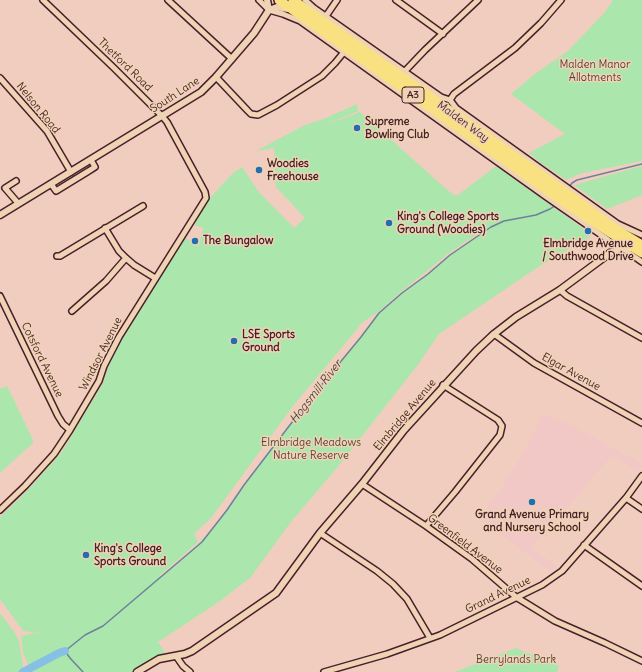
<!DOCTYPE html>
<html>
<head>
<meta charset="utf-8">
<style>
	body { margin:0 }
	canvas { display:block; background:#f0cdbe }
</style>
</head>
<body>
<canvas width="642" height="672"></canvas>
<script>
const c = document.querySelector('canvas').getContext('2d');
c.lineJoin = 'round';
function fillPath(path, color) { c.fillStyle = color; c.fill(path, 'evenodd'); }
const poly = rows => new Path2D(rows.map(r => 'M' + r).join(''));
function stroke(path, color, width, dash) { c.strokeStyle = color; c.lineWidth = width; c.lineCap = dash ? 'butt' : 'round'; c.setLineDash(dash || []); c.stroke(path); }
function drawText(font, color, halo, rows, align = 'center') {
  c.font = font + ' Delius,sans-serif'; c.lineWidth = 3; c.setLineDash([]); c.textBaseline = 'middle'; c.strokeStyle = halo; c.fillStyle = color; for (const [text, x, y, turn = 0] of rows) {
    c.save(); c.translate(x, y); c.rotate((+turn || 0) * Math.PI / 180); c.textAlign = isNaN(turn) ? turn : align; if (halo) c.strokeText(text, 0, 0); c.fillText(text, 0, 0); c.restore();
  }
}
fillPath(poly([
	[543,414,573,426,642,464,638,471,611,456,557,520,531,547,556,566,550,571,478,517,483,513,500,490,516,465,531,440]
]), '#f1c8c5');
fillPath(poly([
	[613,0,642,0,642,161,582,173,566,180,541,163,529,153,565,134,511,94,535,74,568,51,605,12],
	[357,104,358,111,321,127,360,112,453,195,458,195,496,166,588,232,590,237,538,267,439,334,417,366,336,469,290,523,251,577,220,601,158,642,165,652,135,672,31,672,30,668,46,659,44,658,29,666,23,653,21,634,23,636,33,633,47,634,23,631,0,599,0,517,24,494,55,460,65,447,103,383,113,354,129,325,185,238,199,245,203,228,194,225,209,199,233,173,242,167,258,191,294,228,305,218,276,187,274,148,256,151,305,125,326,118],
	[486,228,487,230,450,255,428,274,404,292,379,313,361,337,278,440,214,527,195,547,160,577,159,576,198,542,194,534,211,518,293,406,358,328,360,324,378,312,402,291,449,253],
	[642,166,642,195,607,209,574,185],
	[7,386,34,442,0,473,0,389],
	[0,613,15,633,19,641,24,672,0,672],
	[516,648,559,666,557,672,455,672]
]), '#abe6ac');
stroke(poly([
	[569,187,572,183,577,180,642,164],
	[83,672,70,658,65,651,85,635,103,626,202,542,227,510,244,485,309,400,361,337,379,313,402,293,428,274,450,255,491,227,504,221,536,215,550,209,556,205]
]), '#6e809b', 1.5);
stroke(poly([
	[23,672,59,653,65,651]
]), '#86c0e5', 8);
const minor = poly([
	[168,0,232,59],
	[259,0,269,10,283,14,300,21,545,196,607,239,611,243,622,248,642,262],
	[305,0,314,8,441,97,450,100,456,108,618,224,642,235],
	[396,0,443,34],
	[326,16,337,0],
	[405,71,425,50,478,0],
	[216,77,248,111,251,114,258,115,277,105,322,76,335,63,344,52],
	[0,78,47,131,71,172],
	[450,100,454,94,515,48,541,23,561,0],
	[16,181,5,188,18,203],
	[51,184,56,191,87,172,95,167,91,160],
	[105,228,119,251,126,258,134,265,155,278],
	[57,256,60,256,143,206],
	[560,290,567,296,642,338],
	[0,296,58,416,63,424,70,430],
	[72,311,106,281,126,258],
	[494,334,534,363,642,423],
	[362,484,426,526,472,559,516,597,555,621,605,643,642,661],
	[626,498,642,509],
	[0,510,25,486,54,454,70,430,99,381,104,366,119,337,206,198,205,192,167,122,162,116,114,68,43,0],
	[426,526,455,492,500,435,502,426,498,420,443,385],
	[320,533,377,571,393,584,407,599,430,638],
	[584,545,642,586],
	[176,656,183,666,190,672],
	[324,672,387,654,440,635,542,585,562,571,626,498,642,476]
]);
const tertiary = poly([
	[267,0,269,10],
	[269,10,277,7,288,9],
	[0,215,201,92,216,77,254,33,269,10],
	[137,672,159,659,185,654,192,651,276,593,320,533,362,484,404,430,476,351,494,334,516,317,560,290,610,253,622,248,632,248]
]);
const trunk = poly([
	[279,0,548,191,589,219,642,253],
	[293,0,572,197,614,228,642,245]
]);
stroke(minor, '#4a1f2b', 8);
stroke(tertiary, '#4a1f2b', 9);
stroke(trunk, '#4a1f2b', 12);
stroke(minor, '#eed4b5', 5);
stroke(tertiary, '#eed4b5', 6);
stroke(trunk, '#f9e181', 9);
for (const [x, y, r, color] of [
	[357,128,4,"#1f6fb2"],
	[259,170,4,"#1f6fb2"],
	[389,223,4,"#1f6fb2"],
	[588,231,4,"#1f6fb2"],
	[195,241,4,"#1f6fb2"],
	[234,341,4,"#1f6fb2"],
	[532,502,4,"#1f6fb2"],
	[86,555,4,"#1f6fb2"]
]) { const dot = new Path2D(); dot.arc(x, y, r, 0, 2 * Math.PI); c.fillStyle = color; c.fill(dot); stroke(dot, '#eed4b5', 1.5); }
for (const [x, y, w] of [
	[413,95,22]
]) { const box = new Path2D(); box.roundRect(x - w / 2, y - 8, w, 16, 3); c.fillStyle = '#eed4b5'; c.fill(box); stroke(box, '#4a1f2b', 1); }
drawText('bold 10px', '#4a1f2b', null, [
	["A3",413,95]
]);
drawText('11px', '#4a1f2b', '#eed4b5', [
	["Thetford Road",125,65,44],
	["South Lane",175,95,-33],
	["Nelson Road",38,108,51],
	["Malden Way",463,122,36],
	["Windsor Avenue",101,354,-63],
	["Cotsford Avenue",42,360,64],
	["Elgar Avenue",571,372,29],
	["Elmbridge Avenue",405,415,-50],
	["Greenfield Avenue",465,544,37],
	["Grand Avenue",498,595,-26]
]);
drawText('11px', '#593d3e', '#eed4b5', [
	["Malden Manor",595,65],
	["Allotments",595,78],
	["Elmbridge Meadows",311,443],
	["Nature Reserve",311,456],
	["Berrylands Park",516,660]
]);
drawText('bold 11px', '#4a1f2b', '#eed4b5', [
	["Supreme",365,122],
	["Bowling Club",365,135],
	["Woodies",267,164],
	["Freehouse",267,177],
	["King's College Sports",397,217],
	["Ground (Woodies)",397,230],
	["The Bungalow",203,241],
	["Elmbridge Avenue",588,244,"center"],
	["/ Southwood Drive",588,257,"center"],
	["LSE Sports",242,335],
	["Ground",242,348],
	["Grand Avenue Primary",532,515,"center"],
	["and Nursery School",532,528,"center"],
	["King's College",94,549],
	["Sports Ground",94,562]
], 'left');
drawText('italic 12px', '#563f50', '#eed4b5', [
	["Hogsmill River",316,392,-52]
]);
</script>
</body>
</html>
